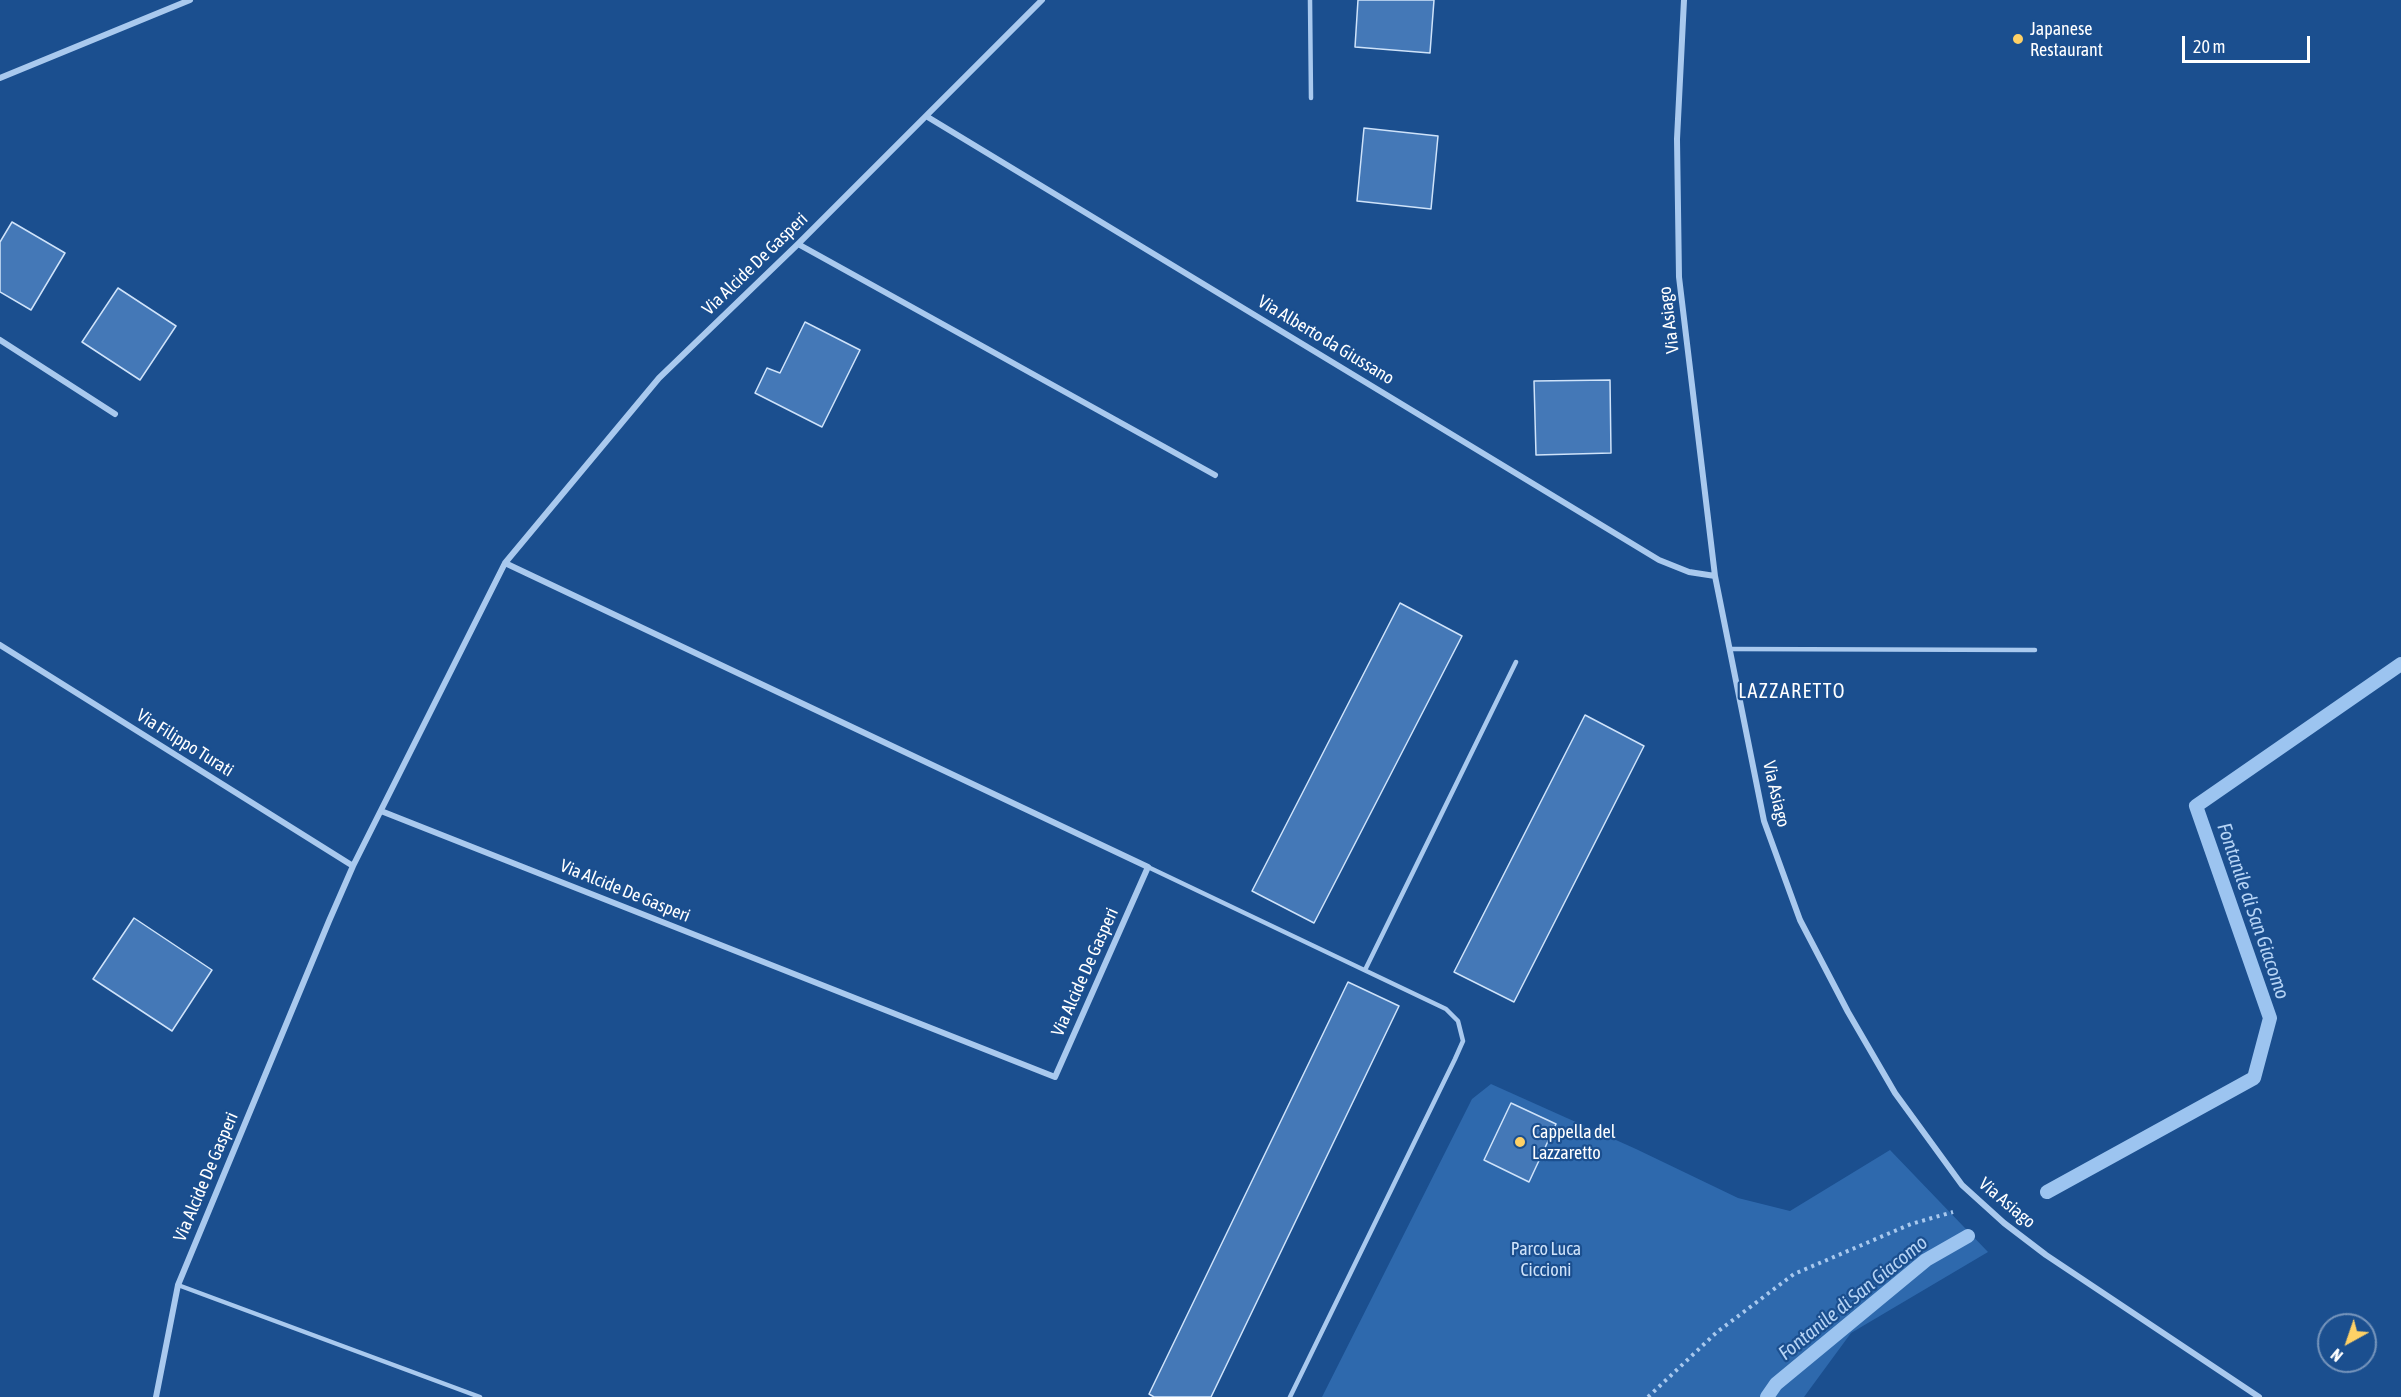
<!DOCTYPE html>
<html>
<head>
<meta charset="utf-8">
<style>
	body { margin:0 }
	#map { position:relative; width:2401px; height:1397px; overflow:hidden; background:#1b4f8f; font-family:"Asap Condensed",sans-serif }
	canvas { display:block }
	.north { position:absolute; left:2317px; top:1313px; width:60px; height:60px; box-sizing:border-box; background:#1b4f8f; border:2px solid #7695bc; border-radius:50%; rotate:220deg; font-size:16px; font-weight:700; line-height:24px; text-align:center; color:#fff }
	.north::after { content:''; display:block; margin:auto; width:21px; height:27px; background:#ffd166; clip-path:polygon(50% 0,100% 100%,50% 72%,0 100%) }
	.scale { position:absolute; left:2182px; top:36px; width:128px; height:27px; box-sizing:border-box; border:3px solid #fff; border-top:0; padding-left:8px; font-size:18px; line-height:21px; white-space:nowrap; color:#fff; -webkit-text-stroke:4px #1b4f8f; paint-order:stroke }
</style>
</head>
<body>
<div id="map">
<canvas width="2401" height="1397"></canvas>
<div class="north">N</div>
<div class="scale">20 m</div>
</div>
<script>
const c = document.querySelector('canvas').getContext('2d');
c.lineJoin = 'round';
function fillPath(path, color) { c.fillStyle = color; c.fill(path, 'evenodd'); }
const poly = rows => new Path2D(rows.map(r => 'M' + r).join(''));
function stroke(path, color, width, dash) { c.strokeStyle = color; c.lineWidth = width; c.lineCap = dash ? 'butt' : 'round'; c.setLineDash(dash || []); c.stroke(path); }
function drawText(font, color, halo, rows, align = 'center') {
  c.font = font + ' "Asap Condensed",sans-serif'; c.lineWidth = 4.5; c.setLineDash([]); c.textBaseline = 'middle'; c.strokeStyle = halo; c.fillStyle = color; for (const [text, x, y, turn = 0] of rows) {
    c.save(); c.translate(x, y); c.rotate((+turn || 0) * Math.PI / 180); c.textAlign = isNaN(turn) ? turn : align; if (halo) c.strokeText(text, 0, 0); c.fillText(text, 0, 0); c.restore();
  }
}
fillPath(poly([
	[1491,1084,1636,1149,1738,1198,1790,1211,1890,1150,1988,1252,1851,1333,1804,1397,1322,1397,1472,1099]
]), '#2e69ad');
stroke(poly([
	[2047,1192,2254,1078,2270,1018,2196,806,2401,664],
	[1767,1397,1776,1384,1926,1260,1968,1236]
]), '#9cc4f0', 14);
const building = poly([
	[1358,0,1434,0,1430,53,1355,47,1358,0],
	[1364,128,1438,136,1431,209,1357,201,1364,128],
	[12,222,65,253,31,310,0,292,0,242,12,222],
	[118,288,176,326,140,380,82,342,118,288],
	[805,322,860,350,822,427,755,393,767,368,780,373,805,322],
	[1610,380,1611,453,1536,455,1534,381,1610,380],
	[1400,603,1462,636,1314,923,1252,891,1400,603],
	[1585,715,1644,746,1514,1002,1454,972,1585,715],
	[134,918,212,970,172,1031,93,979,134,918],
	[1348,982,1399,1006,1211,1397,1154,1397,1149,1394,1348,982],
	[1511,1103,1556,1124,1529,1182,1484,1160,1511,1103]
]);
fillPath(building, '#4478b7');
stroke(building, '#cfe3fa', 1.5);
stroke(poly([
	[1648,1397,1717,1332,1794,1274,1911,1224,1953,1212]
]), '#a9c9ee', 4, [3, 4.5]);
stroke(poly([
	[1310,0,1311,98],
	[1730,649,2035,650],
	[1148,867,1446,1009,1458,1021,1463,1041,1455,1059,1290,1397],
	[1365,970,1516,662],
	[178,1285,480,1397]
]), '#a9c9ee', 4.5);
stroke(poly([
	[1684,0,1677,139,1679,277,1715,576,1764,821,1800,920,1848,1012,1895,1093,1962,1185,2004,1223,2046,1255,2259,1397],
	[0,78,190,0],
	[926,116,1659,560,1689,572,1715,576],
	[798,244,1215,475],
	[0,340,115,414],
	[0,645,353,866],
	[381,811,1055,1077,1148,867,505,563],
	[156,1397,178,1285,329,921,353,866,505,563,659,378,798,244,1042,0]
]), '#a9c9ee', 6);
for (const [x, y, r, color] of [
	[2018,39,6,"#ffd166"],
	[1520,1142,6,"#ffd166"]
]) { const dot = new Path2D(); dot.arc(x, y, r, 0, 2 * Math.PI); c.fillStyle = color; c.fill(dot); stroke(dot, '#1b4f8f', 2); }
drawText('18px', '#fff', '#1b4f8f', [
	["Japanese",2030,29],
	["Restaurant",2030,50],
	["Cappella del",1532,1132],
	["Lazzaretto",1532,1153]
], 'left');
drawText('18px', '#fff', '#1b4f8f', [
	["Via Alcide De Gasperi",755,264,-44],
	["Via Asiago",1669,320,-97],
	["Via Alberto da Giussano",1326,340,31],
	["Via Filippo Turati",185,743,32],
	["Via Asiago",1776,794,77],
	["Via Alcide De Gasperi",625,891,22],
	["Via Alcide De Gasperi",1085,972,-66],
	["Via Alcide De Gasperi",206,1177,-67],
	["Via Asiago",2007,1203,40]
]);
drawText('18px', '#cfe3fa', '#1b4f8f', [
	["Parco Luca",1546,1249],
	["Ciccioni",1546,1270]
]);
c.letterSpacing = '1.5px';
drawText('20px', '#fff', '#1b4f8f', [
	["LAZZARETTO",1792,692]
]);
c.letterSpacing = '0px';
drawText('italic 20px', '#b5d3f5', '#1b4f8f', [
	["Fontanile di San Giacomo",2253,911,71],
	["Fontanile di San Giacomo",1853,1298,-39]
]);
</script>
</body>
</html>
